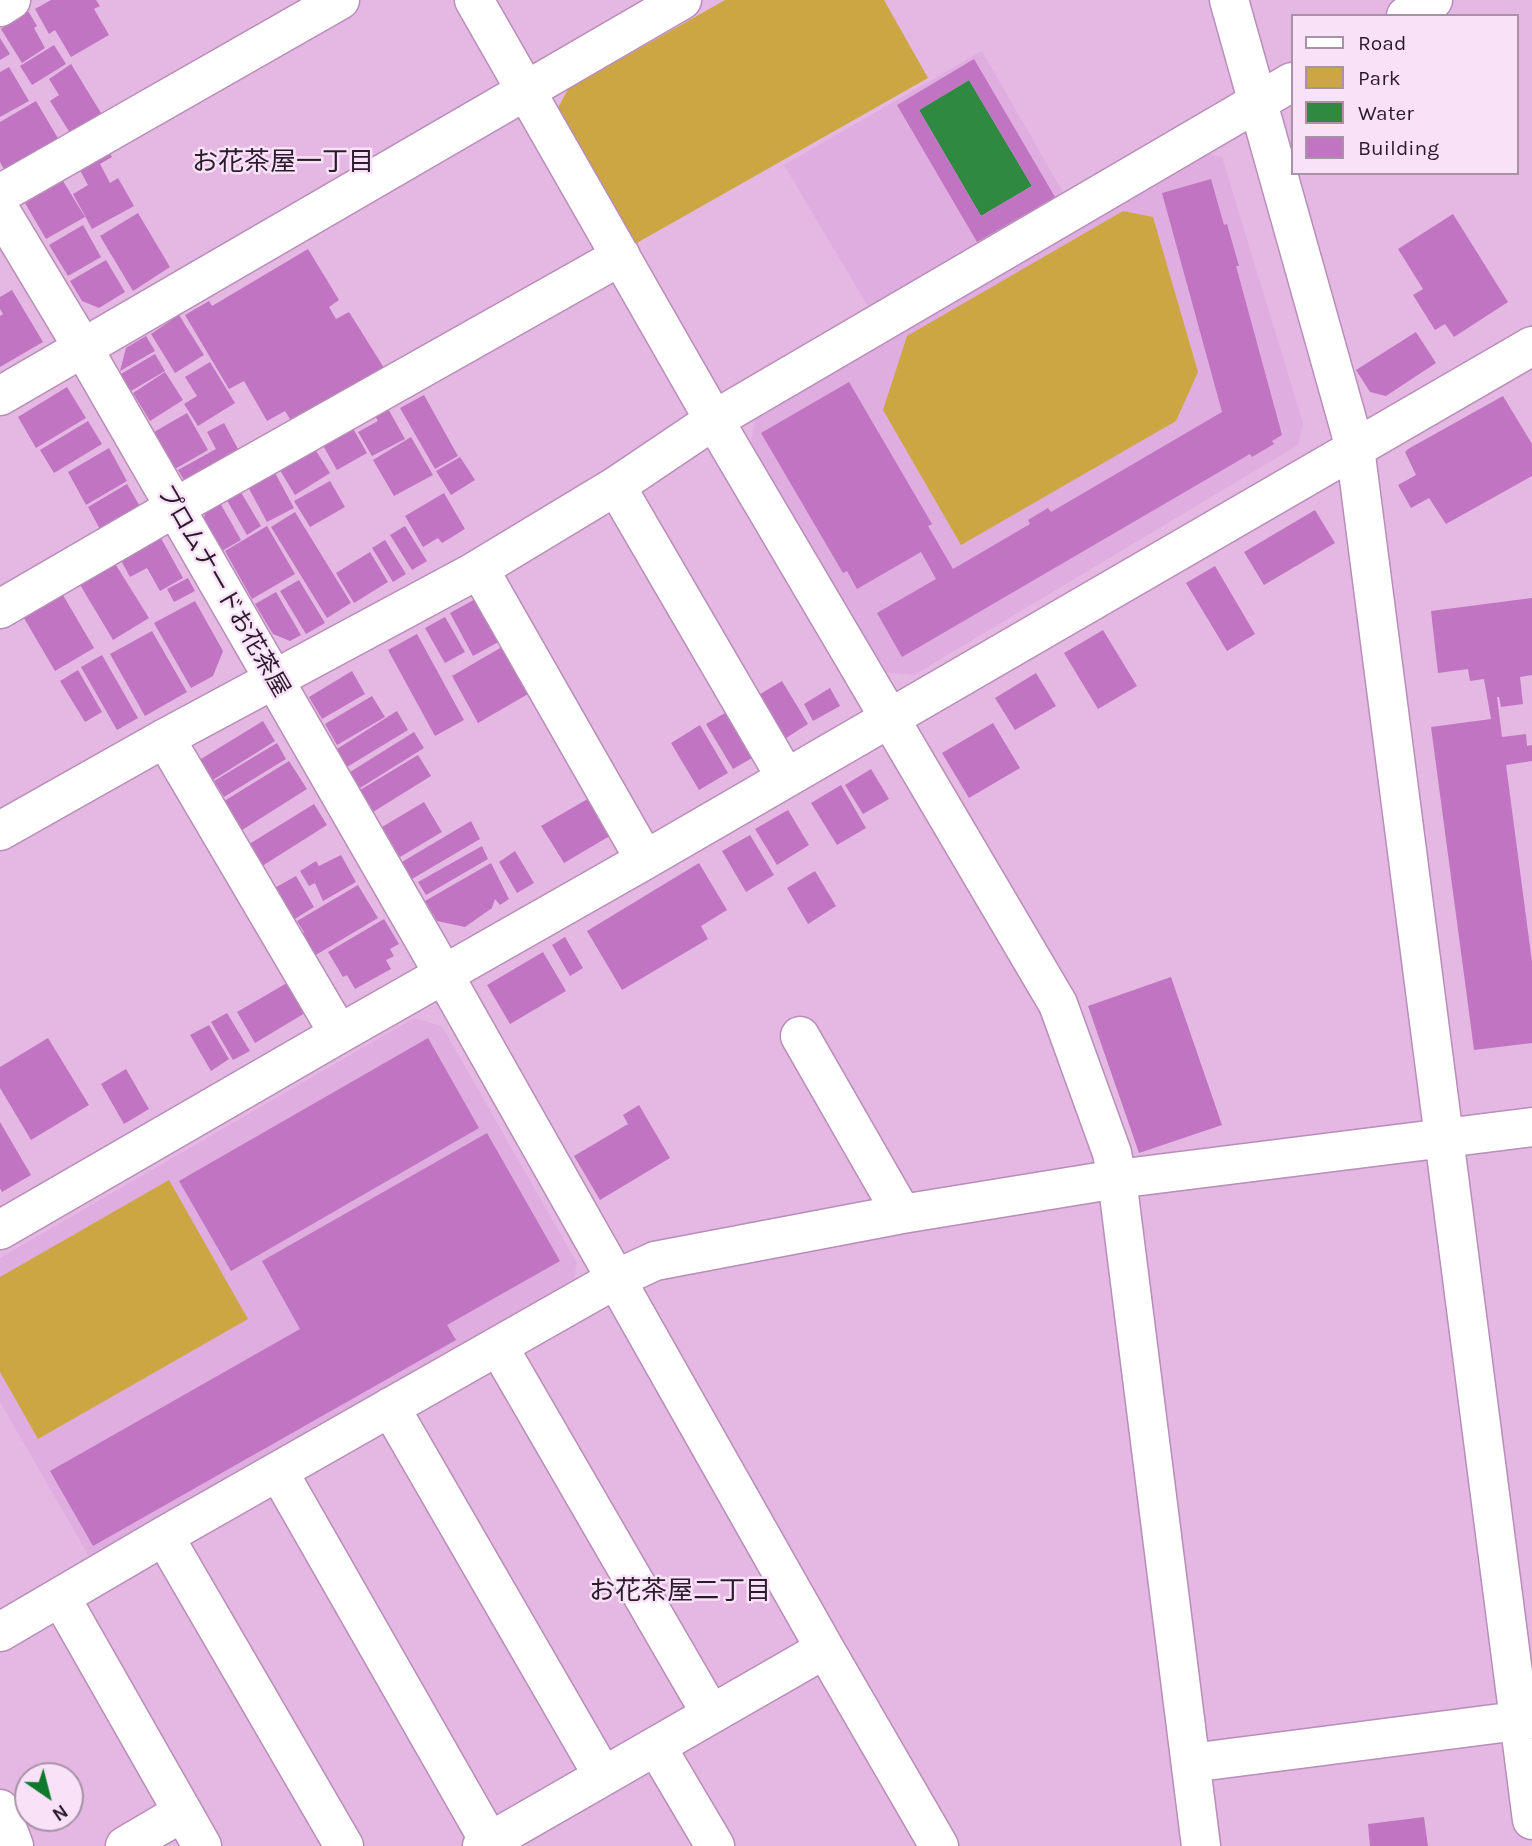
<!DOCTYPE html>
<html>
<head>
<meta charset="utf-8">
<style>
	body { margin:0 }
	#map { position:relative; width:1532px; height:1846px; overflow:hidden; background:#e5b8e4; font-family:Karla,sans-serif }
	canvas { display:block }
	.legend { position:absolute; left:1291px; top:14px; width:228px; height:161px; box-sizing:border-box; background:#f9e2f8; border:2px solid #a792a6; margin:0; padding:9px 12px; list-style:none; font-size:21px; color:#2c1b2c }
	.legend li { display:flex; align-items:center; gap:14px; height:35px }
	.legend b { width:35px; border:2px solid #a792a6 }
	.north { position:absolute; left:14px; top:1762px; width:70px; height:70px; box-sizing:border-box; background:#f9e2f8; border:2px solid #a792a6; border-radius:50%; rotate:145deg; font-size:19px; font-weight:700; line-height:28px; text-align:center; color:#2c1b2c }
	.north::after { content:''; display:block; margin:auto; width:24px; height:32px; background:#0e782b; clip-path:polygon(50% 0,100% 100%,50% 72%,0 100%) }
</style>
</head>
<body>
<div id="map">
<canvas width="1532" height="1846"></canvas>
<ul class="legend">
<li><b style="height:9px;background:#fff"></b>Road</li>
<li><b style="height:19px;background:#cda644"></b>Park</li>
<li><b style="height:19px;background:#2f8940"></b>Water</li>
<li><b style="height:19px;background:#c074c1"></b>Building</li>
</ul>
<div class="north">N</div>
</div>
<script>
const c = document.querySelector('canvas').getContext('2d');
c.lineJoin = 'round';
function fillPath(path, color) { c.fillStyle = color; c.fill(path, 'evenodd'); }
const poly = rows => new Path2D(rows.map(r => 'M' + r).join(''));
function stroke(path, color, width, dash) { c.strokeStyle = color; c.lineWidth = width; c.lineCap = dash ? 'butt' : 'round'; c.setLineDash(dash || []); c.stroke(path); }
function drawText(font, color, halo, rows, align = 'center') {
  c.font = font + ' Karla,"Noto Sans JP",sans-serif'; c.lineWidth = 5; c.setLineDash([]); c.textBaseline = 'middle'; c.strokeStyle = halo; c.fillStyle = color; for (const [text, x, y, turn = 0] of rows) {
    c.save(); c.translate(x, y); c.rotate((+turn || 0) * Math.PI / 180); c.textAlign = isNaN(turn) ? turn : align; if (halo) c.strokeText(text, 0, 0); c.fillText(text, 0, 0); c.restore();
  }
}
fillPath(poly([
	[982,51,1083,227,1209,154,1222,157,1303,423,1298,445,914,675,884,672,751,443,755,420,888,340,784,165],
	[414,1018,442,1026,577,1263,573,1283,93,1563,0,1402,0,1258]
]), '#dfaddf');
fillPath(poly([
	[725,0,884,0,928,78,635,244,558,108,568,89],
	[1123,211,1153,217,1198,372,1176,421,961,545,883,410,907,336],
	[169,1180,248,1319,38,1439,0,1372,0,1277]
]), '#cda644');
fillPath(poly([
	[969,80,1032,186,981,216,919,110]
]), '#2f8940');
fillPath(poly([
	[51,0,96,0,100,6,94,9,109,35,71,57,55,30,49,34,35,9],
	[28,11,37,26,34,28,45,48,22,63,1,29],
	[0,38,10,54,0,60],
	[54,45,66,64,32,85,20,66],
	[974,59,1055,197,977,242,897,105],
	[969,80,1032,186,981,216,919,110],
	[71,64,101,113,70,133,50,101,59,95,49,79],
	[9,67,29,101,0,117,0,72],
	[36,101,59,140,5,171,0,162,0,122],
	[106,146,112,157,100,164,110,183,118,178,134,206,92,229,73,194,88,185,76,163],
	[1211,179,1224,225,1227,224,1239,266,1236,266,1282,435,1272,441,1274,444,1252,457,1250,454,902,657,877,613,936,579,921,552,857,589,847,571,843,573,761,433,849,382,932,524,928,526,953,569,1030,524,1028,520,1048,508,1051,512,1222,412,1162,193],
	[63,181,85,217,46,239,25,203],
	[138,213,170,267,133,291,100,236],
	[1453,214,1508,302,1454,337,1445,324,1435,330,1413,295,1423,289,1398,249],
	[83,225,101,257,68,276,49,245],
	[308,249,339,300,329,307,336,319,349,312,386,371,295,427,285,411,267,421,244,381,229,389,185,315,209,301,212,306],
	[106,260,125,292,99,308,82,301,70,281],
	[12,290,43,342,0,367,0,316,3,314,0,309,0,297],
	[179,315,204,355,175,373,151,334],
	[1416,332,1436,363,1386,396,1370,392,1356,370],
	[146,336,155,351,120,371,126,348],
	[155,354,165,371,131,391,121,374],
	[210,362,235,403,198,426,184,404,197,396,185,377],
	[165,372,183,400,150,421,133,393],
	[67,387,86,418,36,448,18,417],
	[424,395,458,456,435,469,400,408],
	[1503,396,1532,444,1532,476,1446,524,1429,498,1411,508,1398,485,1416,475,1405,452,1408,449],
	[386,405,405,439,372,456,358,432,378,421,373,412],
	[187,413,208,450,175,469,154,432],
	[88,421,102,444,54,473,40,450],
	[224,423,243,458,187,485,178,470,216,449,207,432],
	[351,425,367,453,337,470,321,442],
	[411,437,433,475,394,496,373,460],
	[313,446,330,473,295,495,278,467],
	[109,448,127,481,86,505,68,472],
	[460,457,475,480,451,495,436,471],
	[274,471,294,508,267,522,247,485],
	[330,481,345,507,310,527,294,501],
	[127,484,142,510,102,533,88,507],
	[239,489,261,526,247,535,225,497],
	[444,493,465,529,442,543,438,538,423,547,405,516],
	[219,501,241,540,222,551,204,518,207,508],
	[1315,510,1335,543,1264,585,1244,552],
	[295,512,351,603,327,618,271,527],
	[267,526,295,574,252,599,225,551],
	[405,526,427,561,412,570,390,535],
	[157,531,183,578,160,591,147,568,130,577,117,553],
	[385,540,406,574,393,582,372,548],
	[370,552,388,582,354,603,336,573],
	[114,562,149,618,113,640,79,583],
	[1215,566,1255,634,1227,651,1186,583],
	[188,578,195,591,174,602,167,589],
	[299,580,325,623,306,634,280,591],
	[60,590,94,648,55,671,21,613],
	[276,592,301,635,290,641,273,634,255,604],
	[479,597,502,640,473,656,450,613],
	[1532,598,1532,675,1520,677,1523,704,1501,707,1499,697,1497,697,1502,737,1526,734,1527,746,1532,745,1532,761,1506,765,1532,962,1532,1043,1474,1050,1431,727,1491,719,1484,679,1470,681,1468,669,1438,673,1431,611],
	[195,601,223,651,213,676,191,688,154,623],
	[445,617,465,652,445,663,425,628],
	[1103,630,1137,686,1098,709,1064,653],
	[152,631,187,692,145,716,110,654],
	[417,634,464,720,435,736,388,650],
	[502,647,528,694,478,723,452,676],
	[102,655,138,718,117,730,81,667],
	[78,670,102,712,85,722,60,681],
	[352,671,365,694,322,719,309,697],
	[1036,673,1056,706,1015,730,995,698],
	[782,681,808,724,783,740,757,696],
	[830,688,840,706,813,721,804,704],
	[372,696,385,717,337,745,325,724],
	[732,709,759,754,733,769,706,724],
	[397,711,408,730,347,767,337,749],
	[263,721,275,741,208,783,196,762],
	[993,723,1020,768,969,798,942,753],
	[700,725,728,773,699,790,671,743],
	[414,732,424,748,360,788,350,772],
	[277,743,286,759,224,797,214,781],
	[418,755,431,776,373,812,360,790],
	[289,761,307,789,239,832,221,803],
	[871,769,889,799,863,814,845,785],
	[841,785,866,828,837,845,811,803],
	[591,797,613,834,564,863,541,826],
	[424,802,442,832,400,857,382,827],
	[314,804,327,825,259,868,246,846],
	[788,810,809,845,777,865,755,829],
	[471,821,480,839,412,879,402,862],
	[750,835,774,875,746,892,722,851],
	[482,846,488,859,426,895,418,882],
	[515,851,534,883,517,893,499,862],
	[341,855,356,882,323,901,315,883,309,886,300,871,316,861,319,866],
	[491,863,509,899,500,905,495,899,492,908,465,927,437,921,425,901],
	[699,863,727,910,701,926,708,939,622,990,587,931],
	[815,871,836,906,808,924,787,888],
	[296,876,314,907,290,922,271,890],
	[358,885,378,918,309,959,296,937,304,932,297,921],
	[384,919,399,944,390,949,394,956,386,960,391,969,355,989,347,975,343,977,328,952],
	[565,937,583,968,570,976,552,945],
	[543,952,566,991,510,1024,487,985],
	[1171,977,1222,1125,1139,1153,1088,1006],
	[287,983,305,1013,255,1043,237,1012],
	[227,1013,250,1051,233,1060,211,1022],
	[209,1025,229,1059,211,1071,190,1035],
	[48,1038,89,1105,31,1140,0,1088,0,1067],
	[428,1038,479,1128,231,1271,179,1181],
	[126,1069,149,1109,124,1124,101,1084],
	[639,1105,670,1158,600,1200,574,1156,628,1124,623,1115],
	[0,1122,31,1175,2,1192,0,1188],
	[487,1133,560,1261,447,1325,456,1340,93,1546,50,1471,300,1329,262,1261],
	[1424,1817,1428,1846,1370,1846,1368,1824]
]), '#c074c1');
const minor = poly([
	[474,0,714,420,1058,1004,1112,1153,1117,1179,1201,1846],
	[1229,0,1355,448,1532,1820],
	[0,7,11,0],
	[1406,16,1433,0],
	[0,194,340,0],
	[0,210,83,348,427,945,825,1649,939,1846],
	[0,396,682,0],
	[616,486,786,778],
	[479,569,645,860],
	[0,609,174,508,621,256],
	[165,738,339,1034],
	[0,831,165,738,472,573,616,486,714,420,1292,82],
	[800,1036,902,1214],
	[0,1230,339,1034,645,860,1532,346],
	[498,1346,711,1714],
	[390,1407,603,1776],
	[278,1471,492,1846],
	[164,1536,344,1846],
	[61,1598,202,1846],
	[0,1632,164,1536,498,1346,616,1279,655,1261,902,1214,1117,1179,1532,1127],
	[656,1746,715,1846],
	[1191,1763,1532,1719],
	[0,1809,14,1846],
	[125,1846,183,1812],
	[482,1846,825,1649]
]);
stroke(minor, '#b88db8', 41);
stroke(minor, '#fff', 38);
drawText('24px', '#2c1b2c', '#f9e2f8', [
	["プロムナードお花茶屋",223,591,60]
]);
drawText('26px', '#2c1b2c', '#f9e2f8', [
	["お花茶屋一丁目",283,163],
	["お花茶屋二丁目",680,1592]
]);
</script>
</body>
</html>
